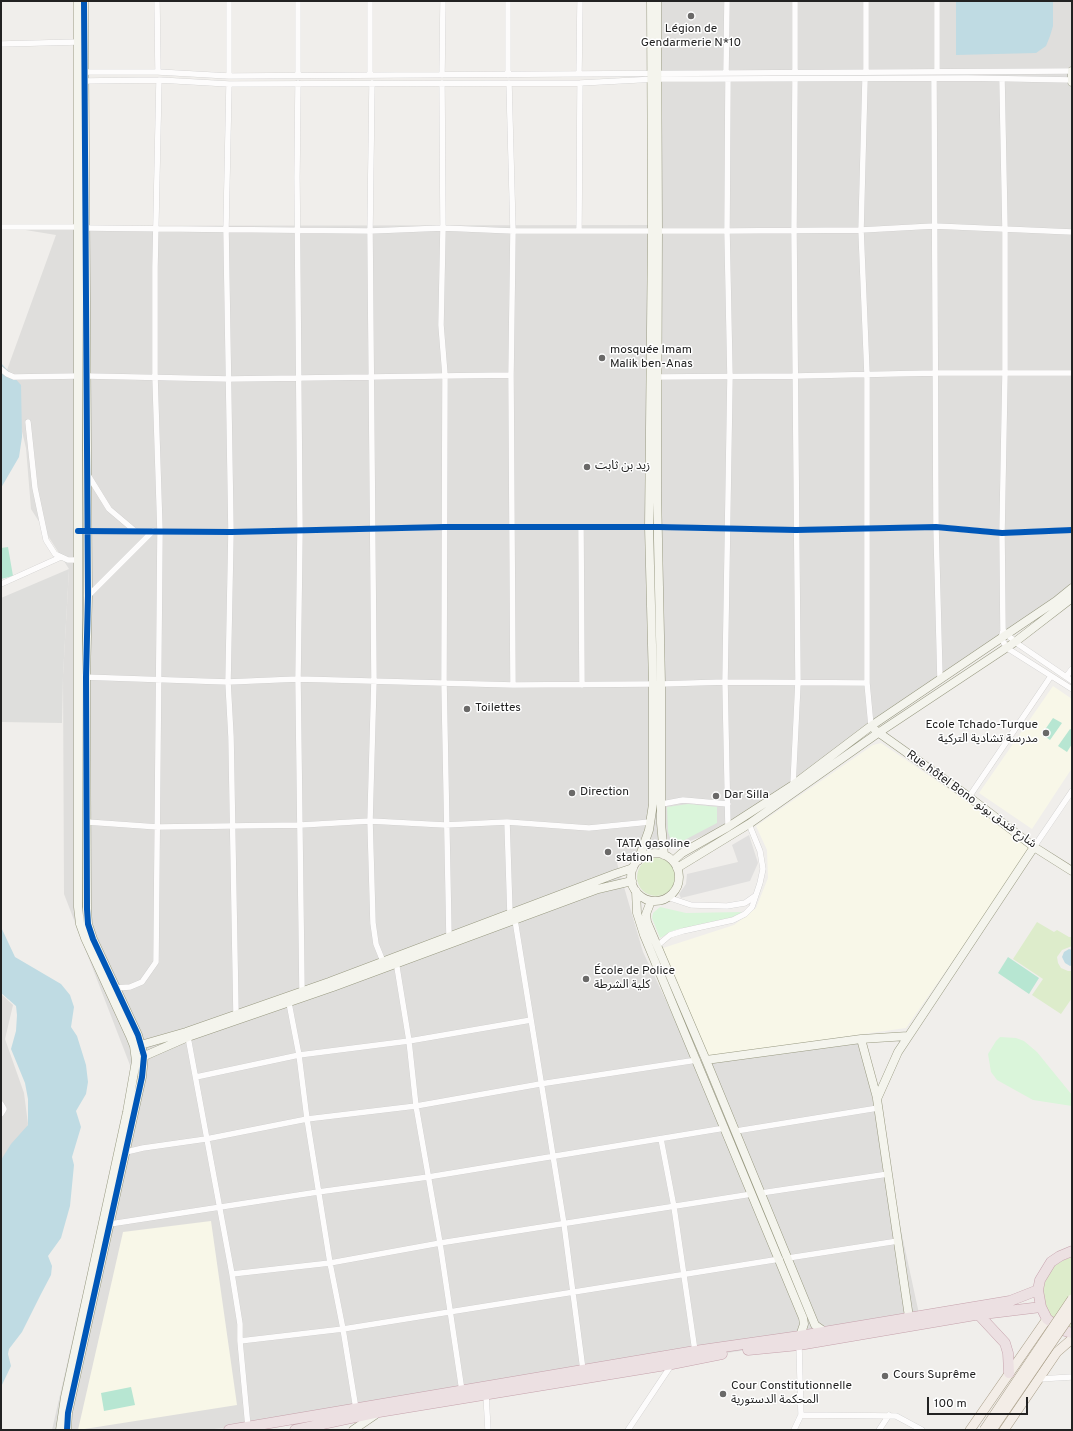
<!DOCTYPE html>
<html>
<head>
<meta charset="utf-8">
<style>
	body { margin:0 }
	#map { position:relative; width:1073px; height:1431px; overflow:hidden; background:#f0eeeb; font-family:Overpass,sans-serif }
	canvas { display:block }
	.frame { position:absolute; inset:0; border:2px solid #222; pointer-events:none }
	.scale { position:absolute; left:927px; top:1397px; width:101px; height:18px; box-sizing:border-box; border:2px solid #222; border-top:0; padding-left:5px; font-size:12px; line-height:14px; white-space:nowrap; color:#222; -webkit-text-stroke:3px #fff; paint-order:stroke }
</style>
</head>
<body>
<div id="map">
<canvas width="1073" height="1431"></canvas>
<div class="frame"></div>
<div class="scale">100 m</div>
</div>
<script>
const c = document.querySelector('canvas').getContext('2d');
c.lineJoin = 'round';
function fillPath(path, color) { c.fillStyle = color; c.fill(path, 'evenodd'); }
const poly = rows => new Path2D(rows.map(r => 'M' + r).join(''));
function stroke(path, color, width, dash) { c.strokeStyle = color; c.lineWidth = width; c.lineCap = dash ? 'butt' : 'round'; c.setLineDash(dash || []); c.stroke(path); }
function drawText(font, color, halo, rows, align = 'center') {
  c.font = font + ' Overpass,"Noto Sans Arabic",sans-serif'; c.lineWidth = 3; c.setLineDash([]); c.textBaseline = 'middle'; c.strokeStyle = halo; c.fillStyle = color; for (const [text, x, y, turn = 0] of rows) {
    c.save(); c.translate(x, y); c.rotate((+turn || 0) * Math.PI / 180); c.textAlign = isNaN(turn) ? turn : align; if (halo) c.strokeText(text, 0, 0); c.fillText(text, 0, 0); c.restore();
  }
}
fillPath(poly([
	[648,1,1072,1,1072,591,894,716,724,827,671,849,620,860,617,863,643,952,694,1060,724,1059,860,1041,921,1323,261,1425,202,1430,52,1430,133,1073,64,894,63,675,69,569,31,509,26,448,7,370,56,235,1,226,648,225],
	[1,994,13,1005,5,1039,24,1093,28,1124,1,1238]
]), '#dfdedc');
fillPath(poly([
	[1053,686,1072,699,1072,768,1032,829,979,793],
	[881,743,1033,846,906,1028,708,1056,663,948,734,925,756,908,768,878,767,850,756,826,873,745],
	[211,1221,237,1405,78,1430,123,1232]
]), '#f8f7e8');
fillPath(poly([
	[69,569,63,675,62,723,1,722,1,598]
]), '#dededc');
fillPath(poly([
	'637 877a19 19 0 1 1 38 0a19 19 0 1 1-38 0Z',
	[1037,922,1054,932,1057,930,1069,937,1072,937,1072,946,1062,950,1057,957,1058,963,1061,968,1068,971,1072,971,1072,998,1061,1014,1032,995,1043,979,1013,959],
	[1072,1257,1072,1329,1054,1320,1047,1310,1043,1299,1043,1286,1048,1275,1055,1265,1066,1259]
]), '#ddeccb');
fillPath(poly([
	[688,804,717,807,717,823,675,845,672,843,668,832,667,807],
	[660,907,686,913,742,912,734,917,675,930,660,938,652,918,653,913],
	[1000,1037,1016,1038,1024,1041,1037,1052,1072,1095,1072,1106,1033,1100,997,1080,991,1072,988,1054,996,1041]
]), '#daf5da');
fillPath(poly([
	[8,547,13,576,1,579,1,548],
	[1053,718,1062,723,1050,740,1042,734],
	[1070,729,1072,730,1072,744,1067,752,1058,746],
	[1008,957,1039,978,1029,994,998,973],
	[131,1387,135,1405,104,1411,101,1393]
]), '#b7e6d2');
fillPath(poly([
	[749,835,758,863,750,881,681,898,679,894,686,884,687,874,738,862,732,845]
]), '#e0dfde');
fillPath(poly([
	[956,1,1053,1,1053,26,1050,36,1046,46,1036,53,956,55],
	[1,363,21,385,22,437,19,457,1,488],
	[1,927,15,957,61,984,70,995,74,1007,71,1027,77,1036,86,1065,88,1082,86,1094,76,1111,81,1127,72,1157,74,1165,70,1206,61,1238,48,1256,52,1266,51,1275,41,1294,22,1332,9,1349,8,1354,11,1366,1,1387,1,1160,11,1144,28,1125,28,1099,25,1083,11,1049,16,1031,17,1015,16,1006,1,993],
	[1069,949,1072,950,1072,965,1070,966,1065,963,1062,957,1064,952]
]), '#bfdbe3');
const street = poly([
	[157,1,158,72],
	[229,1,229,76],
	[795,1,795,72],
	[866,1,866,72],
	[937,1,937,71],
	[1,44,78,42],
	[83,72,158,72,229,76,1072,71],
	[726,73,727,1],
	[579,74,580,1],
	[298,75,298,1],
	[370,75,370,1],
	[442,75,443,1],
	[508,75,508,1],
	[934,79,936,527,940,679],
	[1002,79,1005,229,1005,374,1002,533,1003,631,1001,638,1007,648,1072,689],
	[865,80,861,230,867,374,867,683,871,726],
	[83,81,159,80,229,84,580,83,657,79,707,79,968,78,1072,80],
	[298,83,297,177,300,530,298,679,302,991],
	[372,83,370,231,374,680,370,821,373,923,376,944,384,964],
	[442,83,443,228,441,325,445,375,444,682,449,937],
	[509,83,513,231,511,375],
	[229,84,226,229,231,532,228,682,231,737,236,1014],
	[1,227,78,227],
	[86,228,370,231,443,228,513,231,727,231,861,230,934,226,1072,232],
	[579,230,580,83],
	[1,369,7,374,14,377,78,376],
	[87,376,229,379,511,375,513,685],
	[656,377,795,376,935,373,1072,373],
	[28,422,35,488,46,540,55,554,68,560,79,560],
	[88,475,109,509,135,531],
	[581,528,582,685],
	[78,531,231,532,444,527,659,527,796,530,936,527,1002,533,1072,530],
	[1,584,61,557],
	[88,596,153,531],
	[1005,632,1015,642,1072,681],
	[83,677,228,682,298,679,513,685,653,684],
	[1066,677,1072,669],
	[661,684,725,682,867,683],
	[793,785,798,682,794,231,795,79],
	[969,797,1051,676],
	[662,804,683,800,728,804],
	[87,822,158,827,301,825,370,821,445,825,507,822,589,828,650,822],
	[507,822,510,914],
	[728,827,725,682,730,377,727,231,728,79],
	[1034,847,1072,791],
	[667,897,691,905,727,906,745,903,755,896],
	[515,920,564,1224,583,1370],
	[657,946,670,935,683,931,733,920,745,914,752,907,760,883,763,869,760,851,749,824],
	[396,961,409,1041,416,1106,440,1243,462,1391],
	[115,988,130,987,142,982,156,962,160,532,155,377,155,267,159,80],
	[289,1003,299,1055,307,1119,330,1263,343,1329,356,1409],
	[188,1037,232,1274,240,1324,240,1341,248,1427],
	[196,1077,299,1055,409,1041,531,1020],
	[1,1104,4,1109,1,1114],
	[736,1131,878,1108],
	[661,1139,674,1207,695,1351],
	[126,1152,143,1148,206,1139,307,1119,416,1106,540,1084,697,1060],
	[761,1193,888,1174],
	[110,1224,318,1192,428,1177,725,1128],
	[788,1258,898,1241],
	[232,1274,330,1263,440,1243,752,1194],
	[240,1341,343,1329,780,1259],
	[1039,1379,1072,1377],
	[486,1395,488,1430],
	[801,1415,896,1416,922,1430],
	[628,1430,672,1364],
	[794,1430,801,1415,799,1345],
	[879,1430,889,1415]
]);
const secondary = poly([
	[657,1,658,231,657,491,661,684,661,823,664,855],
	[1072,71,1072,82],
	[875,730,969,797,1034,847,1072,871],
	'631 877a24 24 0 1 1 48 0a24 24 0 1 1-48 0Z',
	[638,861,649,830,653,804,653,684,649,527,652,231,651,1],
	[673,861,682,853,728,827,793,785,871,726,1056,601,1072,588],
	[677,868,749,824,878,733,1015,642,1072,598],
	[636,891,637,913,644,935,803,1318,804,1324,800,1336],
	[651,901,646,914,647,922,706,1060,815,1325,825,1332],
	[861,1039,877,1098],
	[137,1046,186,1032,329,982,615,874,633,868],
	[140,1058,188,1037,333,987,598,889,632,881],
	[706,1060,861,1039,908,1036],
	[909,1317,877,1099,898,1052,1034,847],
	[60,1430,65,1397,127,1112,136,1061,134,1046,130,1036,85,938,80,924,78,907,78,1],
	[67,1430,68,1413,142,1077,144,1056,138,1035,93,939,88,924,87,909,86,677,88,596,84,1],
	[353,1430,375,1415]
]);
const primary = poly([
	[970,1430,1047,1319],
	[1004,1430,1057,1352,1072,1339]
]);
const highway = poly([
	[1072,1251,1060,1256,1051,1262,1040,1280,1038,1290,1041,1307,1047,1319,1062,1330,1072,1333],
	[979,1315,1005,1343,1008,1353,1009,1373],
	[748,1350,799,1345,975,1315,1041,1307],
	[229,1430,695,1351,800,1336,1010,1301,1038,1290],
	[295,1430,379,1412,672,1364,722,1354]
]);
stroke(street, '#c9c8c7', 6);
stroke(secondary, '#999a82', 9);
stroke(primary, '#a79c86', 10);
stroke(highway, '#c5a2ac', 11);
stroke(street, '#fdfcfc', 5.5);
stroke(secondary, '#f4f4ed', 8);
stroke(primary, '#f3ede7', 9);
stroke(highway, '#ece0e2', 10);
const primaryBridge = poly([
	[984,1430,1072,1299],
	[992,1430,1072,1313]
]);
stroke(primaryBridge, '#a79c86', 10, []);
stroke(primaryBridge, '#f3ede7', 9);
stroke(poly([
	[78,531,231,532,444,527,659,527,796,530,936,527,1002,533,1072,530],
	[67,1430,68,1413,142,1077,144,1056,138,1035,93,939,88,924,87,909,86,677,88,596,84,1]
]), '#0057b8', 6);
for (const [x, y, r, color] of [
	[691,16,4,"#6a6968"],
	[602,358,4,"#6a6968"],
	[587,467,4,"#6a6968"],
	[467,709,4,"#6a6968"],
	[1046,733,4,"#6a6968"],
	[572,793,4,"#6a6968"],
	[716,796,4,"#6a6968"],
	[608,852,4,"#6a6968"],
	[586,979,4,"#6a6968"],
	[885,1376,4,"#6a6968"],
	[723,1394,4,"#6a6968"]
]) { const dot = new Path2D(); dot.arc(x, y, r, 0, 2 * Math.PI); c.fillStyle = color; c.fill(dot); stroke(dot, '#fff', 1.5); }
drawText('12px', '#222', '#fff', [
	["Légion de",691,30,"center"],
	["Gendarmerie N*10",691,44,"center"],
	["mosquée Imam",610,351],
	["Malik ben-Anas",610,365],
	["زيد بن ثابت",595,467],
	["Toilettes",475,709],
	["Ecole Tchado-Turque",1038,726,"right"],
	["مدرسة تشادية التركية",1038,740,"right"],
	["Direction",580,793],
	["Dar Silla",724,796],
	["TATA gasoline",616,845],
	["station",616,859],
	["École de Police",594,972],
	["كلية الشرطة",594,986],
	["Cours Suprême",893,1376],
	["Cour Constitutionnelle",731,1387],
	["المحكمة الدستورية",731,1401]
], 'left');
drawText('12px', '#222', '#fff', [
	["Rue hôtel Bono شارع فندق بونو",971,800,36]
]);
</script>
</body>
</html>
